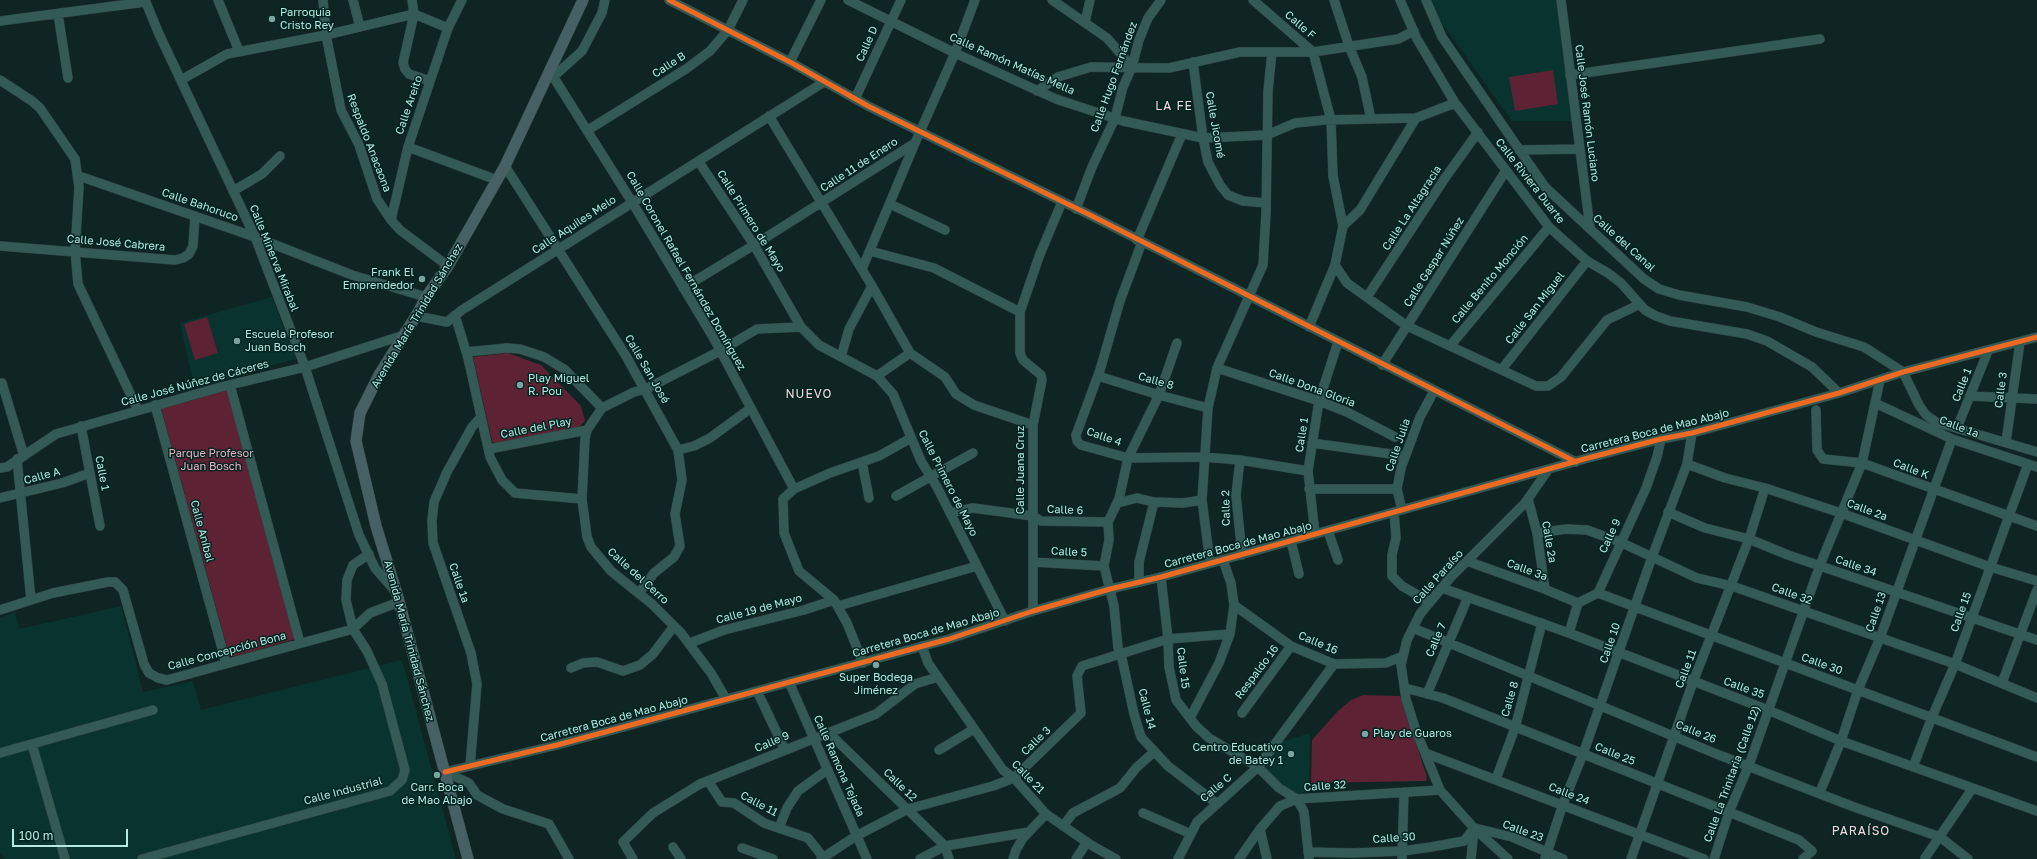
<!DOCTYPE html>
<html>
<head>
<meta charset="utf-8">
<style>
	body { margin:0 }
	#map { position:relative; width:2037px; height:859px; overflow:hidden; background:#0f2523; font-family:"Golos Text",sans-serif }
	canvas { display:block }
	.scale { position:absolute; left:12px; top:829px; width:116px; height:18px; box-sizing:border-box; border:2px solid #b5e9e2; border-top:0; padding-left:5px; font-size:12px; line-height:14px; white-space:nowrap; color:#b5e9e2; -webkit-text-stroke:3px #002521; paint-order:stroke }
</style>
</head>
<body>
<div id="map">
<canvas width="2037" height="859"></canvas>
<div class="scale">100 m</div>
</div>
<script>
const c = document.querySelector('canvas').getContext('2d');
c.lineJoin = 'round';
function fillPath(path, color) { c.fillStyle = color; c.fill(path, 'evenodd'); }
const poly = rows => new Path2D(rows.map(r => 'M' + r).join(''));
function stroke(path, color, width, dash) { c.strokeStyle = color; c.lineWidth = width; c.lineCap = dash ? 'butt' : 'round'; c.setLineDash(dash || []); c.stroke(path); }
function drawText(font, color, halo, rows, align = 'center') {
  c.font = font + ' "Golos Text",sans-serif'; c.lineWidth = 3; c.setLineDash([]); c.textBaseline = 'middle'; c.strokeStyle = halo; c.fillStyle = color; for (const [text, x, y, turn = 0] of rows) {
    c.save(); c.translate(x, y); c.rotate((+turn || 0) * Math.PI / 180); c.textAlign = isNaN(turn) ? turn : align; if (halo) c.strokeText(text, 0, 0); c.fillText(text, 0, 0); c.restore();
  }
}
fillPath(poly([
	[1432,0,1556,0,1572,121,1512,121,1439,19],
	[272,297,296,359,194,386,180,323],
	[121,606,143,692,193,681,201,710,402,660,456,859,6,859,0,853,0,618,15,612,19,629],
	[1310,733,1309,794,1293,795,1277,781,1264,764,1278,743]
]), '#09332f');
fillPath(poly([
	[1553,70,1558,104,1515,111,1509,77],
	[207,317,218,353,195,360,184,324],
	[508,353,541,365,581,406,585,421,579,427,498,445,492,441,473,357],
	[227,390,295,639,230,658,161,408],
	[1363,695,1400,696,1427,777,1426,781,1311,783,1312,740,1337,712,1351,700]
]), '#5d2234');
const minor = poly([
	[145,0,159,34,255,237,305,367,359,535,375,568,395,591],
	[218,0,239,51],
	[323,0,326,35,341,110,359,145,377,199,391,220,400,230,448,266],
	[353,0,360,27],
	[412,0,414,14,403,63,405,69,409,74,430,81],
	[669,0,790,62,868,106,1090,215,1576,462],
	[848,0,955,53,1056,99,1123,121,1203,138,1267,135,1295,123,1325,120,1416,118,1455,103],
	[1052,0,1107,38,1132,67],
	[1253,0,1313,52,1331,120,1333,176,1343,226,1335,265,1309,327],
	[1334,0,1349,46,1362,77,1371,119],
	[1400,0,1417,39,1455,103,1549,227,1587,261,1608,273,1621,283,1645,310,1656,316,1670,321,1747,334,1767,341,1812,367,1839,393],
	[1426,0,1442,37,1545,187,1644,279,1659,289,1679,295,1747,307,1780,317,1816,332,1864,347,1903,372,1919,405,1926,415,1936,422,2037,452],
	[1561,0,1590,228],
	[58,14,68,78],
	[0,21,145,2],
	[1085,22,1090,0],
	[790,62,821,0],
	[1193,62,1203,138,1208,162,1220,185,1228,195,1243,201,1266,203],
	[549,70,632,202,713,337,794,489],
	[1570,75,1820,39],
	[553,77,582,51,602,13,605,0],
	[0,80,32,101,40,108,75,159,79,187,75,251,78,284,138,410],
	[181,80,227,54,326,35,414,14,448,28],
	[1037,91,1058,77,1091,67,1169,68,1240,52,1313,52,1398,39,1414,31],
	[855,99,901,0],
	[769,116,872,286,910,353,945,377,956,394,974,405,1033,425],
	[588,130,686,69,710,51,728,30,743,0],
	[408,147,497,180],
	[1519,150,1580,149],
	[699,162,754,245,801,327,819,345,877,376,893,394,921,461,937,487,1005,621],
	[505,166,626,356,678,450,682,480,675,514,680,546,674,557,654,573,639,593],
	[79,176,255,237,352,275,426,297],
	[233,191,262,174,280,156],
	[890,204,945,230],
	[1076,209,1092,167,1115,118,1123,87,1132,67,1139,40,1148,18,1161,0],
	[391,220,408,147,448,28,462,0],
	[1343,226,1360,210,1416,118],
	[1137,240,1182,134],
	[1142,242,1120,301,1100,370,1076,435,1077,441,1081,445,1128,458,1203,457,1240,460,1308,471],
	[0,246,175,260,183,258,189,254,193,246,195,216],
	[870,251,934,268,1020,312],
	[1335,265,1347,283,1407,326,1536,386,1548,386,1561,377,1607,320,1640,304],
	[862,269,915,143],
	[683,288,754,245,915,143,955,53,975,0],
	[1367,297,1445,178,1478,132],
	[455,315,468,358,490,457,502,480,515,493,582,499],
	[416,316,447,322,462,310,824,82],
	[1177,343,1159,395,1128,458,1119,499,1108,522,1109,540,1104,566,1114,606,1118,648,1121,654,1134,714,1141,737,1168,766,1216,803],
	[1450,346,1549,227],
	[466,352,507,348,520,349,544,357,564,369,602,408],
	[841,357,849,329,872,286],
	[1382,365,1505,172],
	[1217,368,1319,401,1347,412,1395,437],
	[1502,369,1587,261],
	[877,376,910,353],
	[1098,376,1159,395,1208,408],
	[2,383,24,456],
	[230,385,300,643],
	[1970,396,2037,399],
	[1875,403,1952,439,2037,467],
	[155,405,226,663],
	[1816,410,1817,450,1823,459,1862,463,2037,526],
	[81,426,100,526],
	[1957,428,1988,351],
	[2006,442,2020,342],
	[1312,443,1405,456],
	[489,449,587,430],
	[678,450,694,446,710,438,751,408],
	[17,459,31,600],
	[1240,460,1236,495,1242,555],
	[862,462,869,498],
	[1687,464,1725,478,1765,488,1841,513,1990,567,2037,581],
	[0,468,7,467,56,434,221,387,305,367,404,335],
	[1309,489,1397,489],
	[896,496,973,453],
	[0,498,62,483,90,473],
	[1528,499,1537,533,1545,589],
	[1118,503,1137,498,1154,502,1183,503,1202,500],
	[1402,510,1397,489,1401,468,1420,417,1434,391],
	[1394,512,1396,538,1392,555,1392,576,1402,586,1430,602],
	[1668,512,1705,528,1749,539,1788,555,2037,640],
	[950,513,973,508,1033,516,1041,521,1108,522],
	[1328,531,1338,560],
	[1537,533,1567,529,1587,530,1620,542,1697,578,1732,586,1955,664,2037,698],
	[1315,534,1308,471,1319,401,1338,342],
	[1291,541,1299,574],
	[1467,561,1542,588,1578,603],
	[1033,562,1104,566],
	[1210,563,1202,500,1208,408,1217,368,1263,265,1266,213,1268,91,1272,52],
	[1161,577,1168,639,1169,667,1176,700,1196,726,1209,738,1258,767,1279,788,1297,799,1304,812,1309,859],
	[1139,582,1139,562,1154,502],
	[1442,588,1569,633,1768,710,1841,741,2037,811],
	[1598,593,2037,757],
	[1234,605,1291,646,1334,664,1386,663,1403,656],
	[838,606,977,566],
	[0,610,53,593,108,582,115,582,123,590,144,664,149,673,158,678,167,680,353,629,370,613,399,602],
	[1033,611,1033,425,1042,380,1041,375,1023,360,1020,353,1020,312,1040,254,1062,202],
	[1413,628,1714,753,1854,807,1940,837,1968,859],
	[1569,633,1578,603,1598,593,1646,488,1657,457,1661,439],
	[690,643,724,630,804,610,834,600],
	[922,646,928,663,1003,770,1014,778,1046,814,1091,845,1116,859],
	[863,663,847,623,834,600,799,571,784,533,783,499,794,489,830,473,879,456,911,438],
	[571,668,583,663,597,662,623,671,640,665,653,654,674,626],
	[789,682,867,859],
	[2002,683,2037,590],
	[1405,688,1443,698,1799,840,1812,851,1803,859],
	[757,691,785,750],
	[1427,694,1468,597],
	[726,699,711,673,681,633,652,604,611,571,591,547,587,537,582,499,585,439,587,430,602,408,634,392,646,389,720,351,757,329,801,327],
	[1242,713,1291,646],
	[1190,718,1219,663,1230,634,1234,605,1231,583,1223,560],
	[828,732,945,846,949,859],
	[32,744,65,859],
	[939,750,974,729],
	[0,753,153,710],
	[1425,753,1704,859],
	[470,766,477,684,471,653,433,543,432,521,434,502,447,472,472,427,480,418],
	[1913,767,1932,717,1955,664,2028,464],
	[445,772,557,745,949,639,1033,611,1110,589,1161,577,1588,458,1661,439,1692,433,1839,393,1903,372,2037,337],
	[445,772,469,783,477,795,503,809,549,824,569,859],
	[1496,779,1515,728,1542,623],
	[708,781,722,802,734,803,764,823,808,838,823,857],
	[1820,792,1841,741,1858,690,1880,638,1952,439],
	[1143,813,1191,834],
	[1063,826,1073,813,1120,788,1137,767,1154,752],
	[779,828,787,808,798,791,827,770],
	[1475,828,1512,837,1563,859],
	[1260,829,1267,859],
	[673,847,681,859],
	[742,848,773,859],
	[1308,852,1352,853,1403,851,1431,847,1464,841,1474,828],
	[1925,858,1972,789],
	[142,859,390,791,402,780,405,770,382,684,367,651,353,629,346,600,347,580,353,565,369,554],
	[633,859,623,842,653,813,700,784,876,714,915,684,938,677],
	[821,859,856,836,908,809,993,786,1014,778,1081,713,1077,676,1082,666,1168,639,1230,634],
	[920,859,945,846,1029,832],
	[1013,859,1016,850,1023,838,1046,814],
	[1076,859,1087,842],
	[1178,859,1197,822,1258,767,1334,664],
	[1239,859,1260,829,1280,806,1297,799,1440,790],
	[1402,859,1404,792],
	[1471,859,1474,829],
	[1508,859,1474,828,1440,790,1416,731,1406,699,1401,665,1407,640,1420,614,1450,578,1525,503,1548,470],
	[1545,859,1563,804,1583,754,1652,557,1687,464,1692,433],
	[1631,859,1693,682,1749,539,1765,488],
	[1714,859,1729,812,1749,765,1820,565,1862,463,1880,380]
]);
const major = poly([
	[468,859,397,594,376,526,356,441,360,413,379,375,419,311,426,297,448,266,505,166,583,0]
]);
stroke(minor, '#2e4340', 10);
stroke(major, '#2e4340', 12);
stroke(minor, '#345a56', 9);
stroke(major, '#476064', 11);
stroke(poly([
	[669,0,790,62,868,106,1090,215,1576,462],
	[445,772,557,745,949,639,1033,611,1110,589,1161,577,1588,458,1661,439,1692,433,1839,393,1903,372,2037,337]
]), '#ed6a23', 5);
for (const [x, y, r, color] of [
	[272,19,4,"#7ba49f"],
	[422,279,4,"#7ba49f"],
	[237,341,4,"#7ba49f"],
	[520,385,4,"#7ba49f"],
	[876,665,4,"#7ba49f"],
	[1365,734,4,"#7ba49f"],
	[1291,754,4,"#7ba49f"],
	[437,775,4,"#7ba49f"]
]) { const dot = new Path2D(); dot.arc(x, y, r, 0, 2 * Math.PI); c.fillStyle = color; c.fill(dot); stroke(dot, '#002521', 1.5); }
drawText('11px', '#b5e9e2', '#002521', [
	["Parroquia",280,13],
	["Cristo Rey",280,26],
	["Frank El",414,273,"right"],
	["Emprendedor",414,286,"right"],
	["Escuela Profesor",245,335],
	["Juan Bosch",245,348],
	["Play Miguel",528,379],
	["R. Pou",528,392],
	["Super Bodega",876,678,"center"],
	["Jiménez",876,691,"center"],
	["Play de Guaros",1373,734],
	["Centro Educativo",1283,748,"right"],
	["de Batey 1",1283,761,"right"],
	["Carr. Boca",437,788,"center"],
	["de Mao Abajo",437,801,"center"]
], 'left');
drawText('11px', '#b5e9e2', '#002521', [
	["Calle F",1300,25,41],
	["Calle D",867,44,-66],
	["Calle Ramón Matías Mella",1012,64,24],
	["Calle B",669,65,-33],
	["Calle Hugo Fernández",1114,77,-70],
	["Calle Areito",409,105,-71],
	["Calle José Ramón Luciano",1587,113,83],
	["Calle Jicomé",1215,125,80],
	["Respaldo Anacaona",369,143,69],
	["Calle 11 de Enero",859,165,-33],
	["Calle Riviera Duarte",1530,181,52],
	["Calle Bahoruco",200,205,19],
	["Calle La Altagracia",1412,208,-57],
	["Calle Primero de Mayo",751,221,58],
	["Calle Aquiles Melo",574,225,-33],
	["Calle José Cabrera",116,243,5],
	["Calle del Canal",1624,243,42],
	["Calle Minerva Mirabal",274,258,68],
	["Calle Gaspar Núñez",1434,262,-58],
	["Calle Coronel Rafael Fernández Domínguez",686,271,60],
	["Calle Benito Monción",1490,279,-50],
	["Calle San Miguel",1535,308,-52],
	["Avenida María Trinidad Sánchez",417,316,-59],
	["Calle San José",647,369,60],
	["Calle 8",1156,381,16],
	["Calle José Núñez de Cáceres",195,383,-15],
	["Calle 1",1962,385,-68],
	["Calle Dona Gloria",1312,388,20],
	["Calle 3",2001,390,-82],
	["Calle 1ª",1959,427,21],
	["Calle del Play",536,428,-11],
	["Carretera Boca de Mao Abajo",1655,431,-14],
	["Calle 1",1302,435,-81],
	["Calle 4",1104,437,19],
	["Calle Julia",1398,445,-71],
	["Calle K",1911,469,21],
	["Calle Juana Cruz",1021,470,-90],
	["Calle 1",102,473,79],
	["Calle A",42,476,-15],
	["Calle Primero de Mayo",948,483,63],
	["Calle 2",1226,508,-91],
	["Calle 6",1065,510,2],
	["Calle 2ª",1867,510,20],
	["Calle Aníbal",202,531,75],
	["Calle 9",1610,536,-65],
	["Calle 2ª",1549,542,80],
	["Carretera Boca de Mao Abajo",1238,545,-15],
	["Calle 5",1069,552,3],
	["Calle 34",1856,566,19],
	["Calle 3ª",1527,570,20],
	["Calle del Cerro",638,576,42],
	["Calle Paraíso",1438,577,-48],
	["Calle 1ª",459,583,71],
	["Calle 32",1792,594,20],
	["Calle 19 de Mayo",759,609,-15],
	["Calle 13",1876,612,-71],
	["Calle 15",1961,612,-70],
	["Carretera Boca de Mao Abajo",926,633,-16],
	["Calle 7",1436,640,-67],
	["Avenida María Trinidad Sánchez",409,641,75],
	["Calle 16",1318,643,23],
	["Calle 10",1610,643,-71],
	["Calle Concepción Bona",227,651,-15],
	["Calle 30",1822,664,20],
	["Calle 15",1183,668,83],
	["Calle 11",1686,669,-69],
	["Respaldo 16",1257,672,-53],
	["Calle 35",1744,688,20],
	["Calle 8",1510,699,-74],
	["Calle 14",1147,709,76],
	["Carretera Boca de Mao Abajo",614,719,-15],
	["Calle 26",1696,732,22],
	["Calle 3",1036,741,-44],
	["Calle 9",772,742,-23],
	["Calle 25",1615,754,22],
	["Calle Ramona Tejada",839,766,66],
	["Calle La Trinitaria (Calle 12)",1732,774,-70],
	["Calle 21",1028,777,46],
	["Calle 12",900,785,44],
	["Calle 32",1325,786,-4],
	["Calle C",1216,788,-40],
	["Calle Industrial",343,791,-15],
	["Calle 24",1569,794,21],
	["Calle 11",759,804,28],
	["Calle 23",1523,831,20],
	["Calle 30",1394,838,-4]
]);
drawText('11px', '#f1b0bd', '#002521', [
	["Parque Profesor",211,454],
	["Juan Bosch",211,467]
]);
c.letterSpacing = '1px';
drawText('12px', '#fad7de', '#002521', [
	["LA FE",1174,106],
	["NUEVO",809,394],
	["PARAÍSO",1861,831]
]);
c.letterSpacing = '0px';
</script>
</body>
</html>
